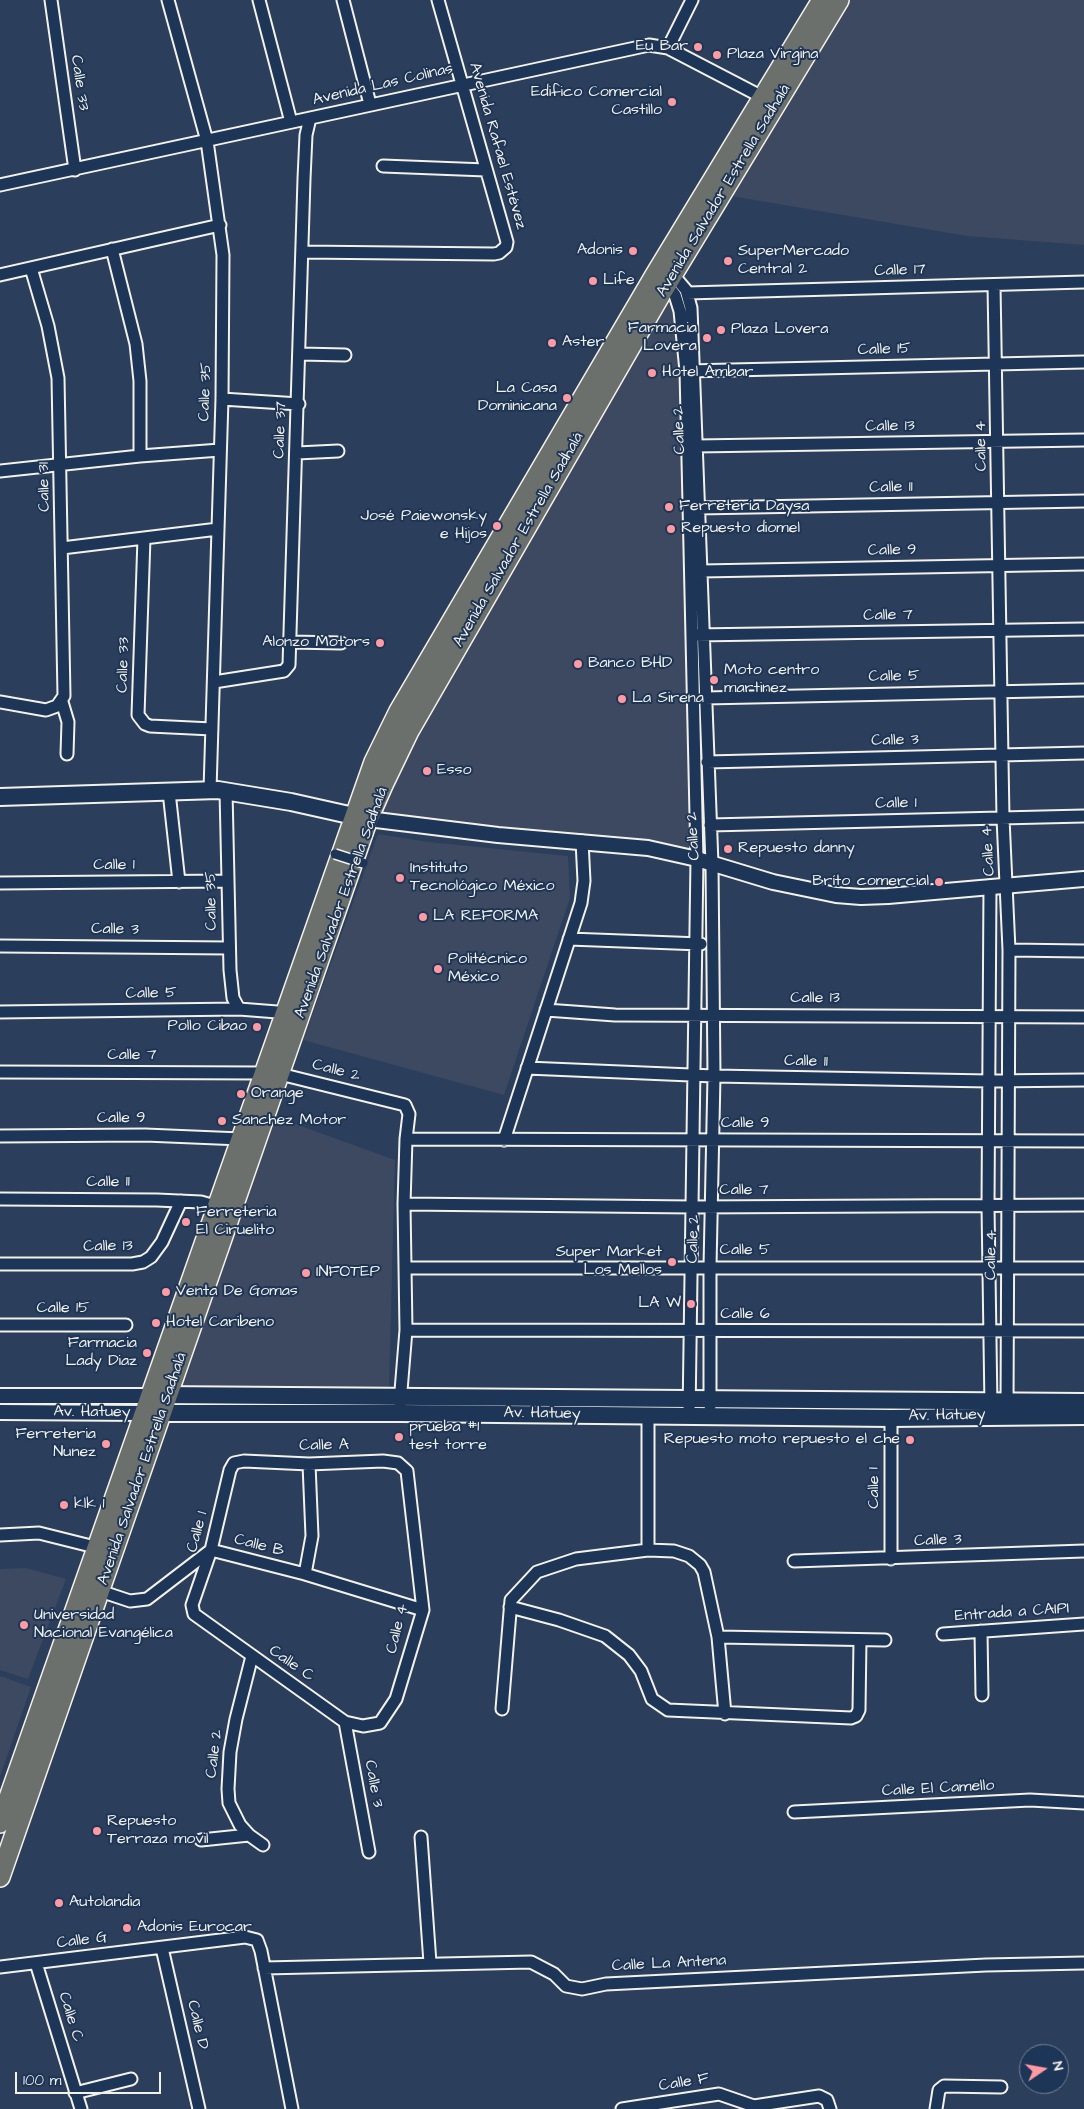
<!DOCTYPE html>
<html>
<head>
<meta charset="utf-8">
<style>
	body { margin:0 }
	#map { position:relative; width:1084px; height:2109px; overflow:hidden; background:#2b3e5b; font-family:"Architects Daughter",sans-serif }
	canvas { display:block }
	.north { position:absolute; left:1019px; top:2044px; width:50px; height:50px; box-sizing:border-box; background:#1d3557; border:1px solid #738091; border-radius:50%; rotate:78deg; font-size:14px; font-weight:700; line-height:20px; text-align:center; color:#f4f1e8 }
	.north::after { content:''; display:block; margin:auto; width:18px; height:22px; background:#ff9aa2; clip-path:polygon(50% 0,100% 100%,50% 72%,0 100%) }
	.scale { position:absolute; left:15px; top:2072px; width:146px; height:22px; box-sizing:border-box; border:2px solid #f4f1e8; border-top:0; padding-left:6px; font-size:15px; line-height:18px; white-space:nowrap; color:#f4f1e8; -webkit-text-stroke:4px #1d3557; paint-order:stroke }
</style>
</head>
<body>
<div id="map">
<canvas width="1084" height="2109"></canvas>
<div class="north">N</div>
<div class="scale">100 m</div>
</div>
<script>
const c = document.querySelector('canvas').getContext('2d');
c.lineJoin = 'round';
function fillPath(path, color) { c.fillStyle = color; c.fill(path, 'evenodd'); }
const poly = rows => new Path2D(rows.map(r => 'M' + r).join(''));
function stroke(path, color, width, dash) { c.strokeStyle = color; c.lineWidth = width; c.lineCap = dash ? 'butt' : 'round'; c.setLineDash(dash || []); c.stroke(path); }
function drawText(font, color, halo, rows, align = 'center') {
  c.font = font + ' "Architects Daughter",sans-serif'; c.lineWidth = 4; c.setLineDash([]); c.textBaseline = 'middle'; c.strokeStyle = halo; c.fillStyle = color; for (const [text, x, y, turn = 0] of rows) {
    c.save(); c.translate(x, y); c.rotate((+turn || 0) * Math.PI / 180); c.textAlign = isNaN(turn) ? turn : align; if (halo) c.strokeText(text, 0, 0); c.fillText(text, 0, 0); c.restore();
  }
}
fillPath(poly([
	[851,0,1084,0,1084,245,967,236,731,196],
	[671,289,678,302,696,858,368,819],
	[378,834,429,842,568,856,570,898,504,1095,303,1040],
	[276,1117,395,1160,389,1387,179,1387],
	[26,1568,66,1579,28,1679,0,1670,0,1569],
	[0,1676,31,1687,0,1777]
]), '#3c4960');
const minor = poly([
	[51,0,75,170],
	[168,0,207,141,223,255,222,399,210,790],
	[259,0,291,122],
	[343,0,370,104],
	[668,48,692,0],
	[383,166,486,170],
	[0,185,649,45,668,48,768,100],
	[112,249,136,344,140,381,140,456],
	[302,252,494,254,499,253,506,247,507,242,438,0],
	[669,270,686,290,691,308,712,864,714,1076,710,1267,710,1406],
	[0,275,220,225],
	[665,282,675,295,680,311,686,371,697,859,689,1415],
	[994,285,1003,818,1009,950,1007,1408],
	[687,293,1084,282],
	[300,354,345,355],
	[687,371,1084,362],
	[222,399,299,404],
	[696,446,1084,440],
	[297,453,338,451],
	[0,471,140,456,220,450],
	[698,508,1084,501],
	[144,538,138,715,145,724,150,726,212,729],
	[62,548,218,529],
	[701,571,1084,564],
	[696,635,1084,629],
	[291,642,341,643],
	[214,682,284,671,289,665,304,179,306,135,310,118],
	[705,698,1084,690],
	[0,702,46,710,57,706,64,696,58,378,48,326,31,268],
	[62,702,68,722,67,754],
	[707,762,1084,753],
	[226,791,230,970,233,998,239,1009],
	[169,792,179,882],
	[710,825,1084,816],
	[0,883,228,881],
	[990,886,988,1206,991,1407],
	[569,939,701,944],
	[0,946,229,948],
	[1009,950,1084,951],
	[546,1010,615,1015,1084,1017],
	[0,1012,239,1009,290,1013],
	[527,1068,714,1076,989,1081,1084,1080],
	[0,1072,264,1073],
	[280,1074,405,1105,409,1114,406,1139,404,1204,406,1330,400,1403],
	[0,1136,145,1135,241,1139],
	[406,1139,1084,1141],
	[504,1140,581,903,584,881,582,841],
	[0,1199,157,1200,201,1202,215,1206],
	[404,1204,693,1207,1084,1205],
	[0,1264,132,1264,143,1262,151,1257,162,1242,181,1201],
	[405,1268,1084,1268],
	[0,1325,126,1325],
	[406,1330,1084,1331],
	[891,1418,891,1559],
	[244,1461,309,1464,383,1461,398,1463,407,1471,423,1610,396,1699,380,1723,363,1726,345,1722,194,1614,192,1605,211,1550,230,1470,234,1463,244,1461],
	[0,1535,39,1533,103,1549],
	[648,1550,648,1415],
	[794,1561,1084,1551],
	[305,1574,312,1536,309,1464],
	[100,1591,130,1601,147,1599,211,1550,305,1574,423,1610],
	[510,1607,559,1620,605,1636,629,1655,641,1671,652,1699,668,1710,851,1718,856,1716,859,1710,860,1640],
	[981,1631,982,1695],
	[943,1634,1084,1624],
	[718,1637,885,1640],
	[252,1656,236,1719,230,1752,228,1789,229,1803,240,1825,249,1835,263,1845],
	[502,1709,511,1600,537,1572,576,1559,648,1550,674,1551,689,1556,700,1565,704,1572,718,1637,725,1714],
	[345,1722,369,1852],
	[794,1812,1030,1800,1084,1803],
	[421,1837,430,1963],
	[201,1840,249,1835],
	[162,1948,199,2109],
	[36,1963,81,2109],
	[0,1967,245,1937,257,1940,261,1951,292,2109],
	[264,1968,531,1962,554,1974,566,1986,582,1989,606,1984,986,1965,1084,1963],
	[75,2093,131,2079],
	[622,2109,719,2094,754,2106,819,2096,827,2100,830,2109],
	[936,2109,939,2090,944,2086,1001,2087]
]);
const tertiary = poly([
	[368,819,498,835,648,848,697,859,773,882,836,895,861,897,888,896,1084,879],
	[0,1396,150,1396],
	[0,1412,144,1413]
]);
const secondary = poly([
	[0,797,218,790,291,802,367,819],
	[157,1395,1084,1402],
	[149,1413,400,1413,891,1418,1084,1416]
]);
const trunk = poly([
	[0,1823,374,762,399,711,655,275,822,0],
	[0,1877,368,819,383,785,409,731,662,292,839,0]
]);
stroke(minor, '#f4f1e8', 15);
stroke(tertiary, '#f4f1e8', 18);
stroke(secondary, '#f4f1e8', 20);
stroke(trunk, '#f4f1e8', 22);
stroke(minor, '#1d3557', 11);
stroke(tertiary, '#1d3557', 14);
stroke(secondary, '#1d3557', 16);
stroke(trunk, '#6c706d', 19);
const pedestrianBridge = poly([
	[335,854,363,863]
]);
stroke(pedestrianBridge, '#f4f1e8', 12, []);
stroke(pedestrianBridge, '#1d3557', 9);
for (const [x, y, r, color] of [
	[698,47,5,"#ff9aa2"],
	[717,55,5,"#ff9aa2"],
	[672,102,5,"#ff9aa2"],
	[633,251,5,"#ff9aa2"],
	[728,261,5,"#ff9aa2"],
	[593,281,5,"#ff9aa2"],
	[721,330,5,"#ff9aa2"],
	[707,338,5,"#ff9aa2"],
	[552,343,5,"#ff9aa2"],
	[652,373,5,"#ff9aa2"],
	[567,398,5,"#ff9aa2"],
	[669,507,5,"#ff9aa2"],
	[497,526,5,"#ff9aa2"],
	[671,529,5,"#ff9aa2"],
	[380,643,5,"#ff9aa2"],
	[578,664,5,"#ff9aa2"],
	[714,680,5,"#ff9aa2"],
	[622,699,5,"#ff9aa2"],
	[427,771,5,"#ff9aa2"],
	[728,849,5,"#ff9aa2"],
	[400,878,5,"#ff9aa2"],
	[939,882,5,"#ff9aa2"],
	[423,917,5,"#ff9aa2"],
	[438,969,5,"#ff9aa2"],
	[257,1027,5,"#ff9aa2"],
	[241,1094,5,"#ff9aa2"],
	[222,1121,5,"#ff9aa2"],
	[186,1222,5,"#ff9aa2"],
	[672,1262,5,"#ff9aa2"],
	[306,1273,5,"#ff9aa2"],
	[166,1292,5,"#ff9aa2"],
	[691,1304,5,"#ff9aa2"],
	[156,1323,5,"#ff9aa2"],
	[147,1353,5,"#ff9aa2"],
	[399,1437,5,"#ff9aa2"],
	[910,1440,5,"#ff9aa2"],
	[106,1444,5,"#ff9aa2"],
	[64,1505,5,"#ff9aa2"],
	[24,1625,5,"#ff9aa2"],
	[97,1831,5,"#ff9aa2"],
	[59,1903,5,"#ff9aa2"],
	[127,1928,5,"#ff9aa2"]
]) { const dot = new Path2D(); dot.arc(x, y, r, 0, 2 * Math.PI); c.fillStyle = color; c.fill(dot); stroke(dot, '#1d3557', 2); }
drawText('16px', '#f4f1e8', '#1d3557', [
	["Eu Bar",688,47,"right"],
	["Plaza Virgina",727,55],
	["Edifico Comercial",662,93,"right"],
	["Castillo",662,111,"right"],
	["Adonis",623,251,"right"],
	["SuperMercado",738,252],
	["Central 2",738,270],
	["Life",603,281],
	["Farmacia",697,329,"right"],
	["Lovera",697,347,"right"],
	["Plaza Lovera",731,330],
	["Aster",562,343],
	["Hotel Ambar",662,373],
	["La Casa",557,389,"right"],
	["Dominicana",557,407,"right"],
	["Ferretería Daysa",679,507],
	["José Paiewonsky",487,517,"right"],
	["e Hijos",487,535,"right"],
	["Repuesto diomel",681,529],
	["Alonzo Motors",370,643,"right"],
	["Banco BHD",588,664],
	["Moto centro",724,671],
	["martinez",724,689],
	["La Sirena",632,699],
	["Esso",437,771],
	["Repuesto danny",738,849],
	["Instituto",410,869],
	["Tecnológico México",410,887],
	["Bríto comercial",929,882,"right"],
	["LA REFORMA",433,917],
	["Politécnico",448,960],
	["México",448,978],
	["Pollo Cibao",247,1027,"right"],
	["Orange",251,1094],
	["Sanchez Motor",232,1121],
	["Ferreteria",196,1213],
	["El Ciruelito",196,1231],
	["Super Market",662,1253,"right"],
	["Los Mellos",662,1271,"right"],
	["INFOTEP",316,1273],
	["Venta De Gomas",176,1292],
	["LA W",681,1304,"right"],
	["Hotel Caribeno",166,1323],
	["Farmacia",137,1344,"right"],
	["Lady Diaz",137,1362,"right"],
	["prueba #1",409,1428],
	["test torre",409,1446],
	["Ferreteria",96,1435,"right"],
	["Nunez",96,1453,"right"],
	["Repuesto moto repuesto el che",900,1440,"right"],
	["klk 1",74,1505],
	["Universidad",34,1616],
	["Nacional Evangélica",34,1634],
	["Repuesto",107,1822],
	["Terraza movil",107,1840],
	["Autolandia",69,1903],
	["Adonis Eurocar",137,1928]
], 'left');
drawText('16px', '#f4f1e8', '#1d3557', [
	["Calle 33",79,83,82],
	["Avenida Las Colinas",383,85,-13],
	["Avenida Rafael Estévez",497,146,74],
	["Avenida Salvador Estrella Sadhalá",724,191,-59],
	["Calle 17",900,271,-2],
	["Calle 15",884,350,-2],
	["Calle 35",206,392,-88],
	["Calle 13",890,427,-1],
	["Calle 37",281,430,-88],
	["Calle 2",680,430,-92],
	["Calle 4",982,446,-91],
	["Calle 31",45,487,-91],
	["Calle 11",891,488,-1],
	["Avenida Salvador Estrella Sadhalá",519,540,-60],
	["Calle 9",892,551,-1],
	["Calle 7",888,616,-1],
	["Calle 33",124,665,-88],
	["Calle 5",894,677,-1],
	["Calle 3",895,741,-1],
	["Calle 1",896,804,-1],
	["Calle 2",694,836,-93],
	["Calle 4",989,851,-93],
	["Calle 1",114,866],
	["Calle 35",212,901,-91],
	["Avenida Salvador Estrella Sadhalá",342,903,-70],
	["Calle 3",115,930,1],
	["Calle 5",151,994,-1],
	["Calle 13",815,999],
	["Calle 7",132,1056],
	["Calle 11",806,1062,1],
	["Calle 2",336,1071,14],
	["Calle 9",121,1119],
	["Calle 9",745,1124],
	["Calle 11",108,1183],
	["Calle 7",744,1191],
	["Calle 2",694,1239,-88],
	["Calle 13",108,1247,-1],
	["Calle 5",745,1251],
	["Calle 4",992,1255,-89],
	["Calle 15",63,1309],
	["Calle 6",745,1315],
	["Av. Hatuey",92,1413],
	["Av. Hatuey",542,1414,1],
	["Av. Hatuey",947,1416,-1],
	["Calle A",324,1446,-1],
	["Avenida Salvador Estrella Sadhalá",143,1469,-71],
	["Calle 1",875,1488,-90],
	["Calle 1",198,1532,-75],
	["Calle 3",938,1541,-2],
	["Calle B",259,1546,14],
	["Entrada a CAIPI",1012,1613,-4],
	["Calle 4",398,1629,-76],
	["Calle C",291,1664,35],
	["Calle 2",215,1754,-83],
	["Calle 3",373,1784,80],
	["Calle El Camello",938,1789,-3],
	["Calle G",82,1941,-7],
	["Calle La Antena",669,1964,-3],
	["Calle C",70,2017,73],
	["Calle D",197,2025,77],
	["Calle F",684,2083,-9]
]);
</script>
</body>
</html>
